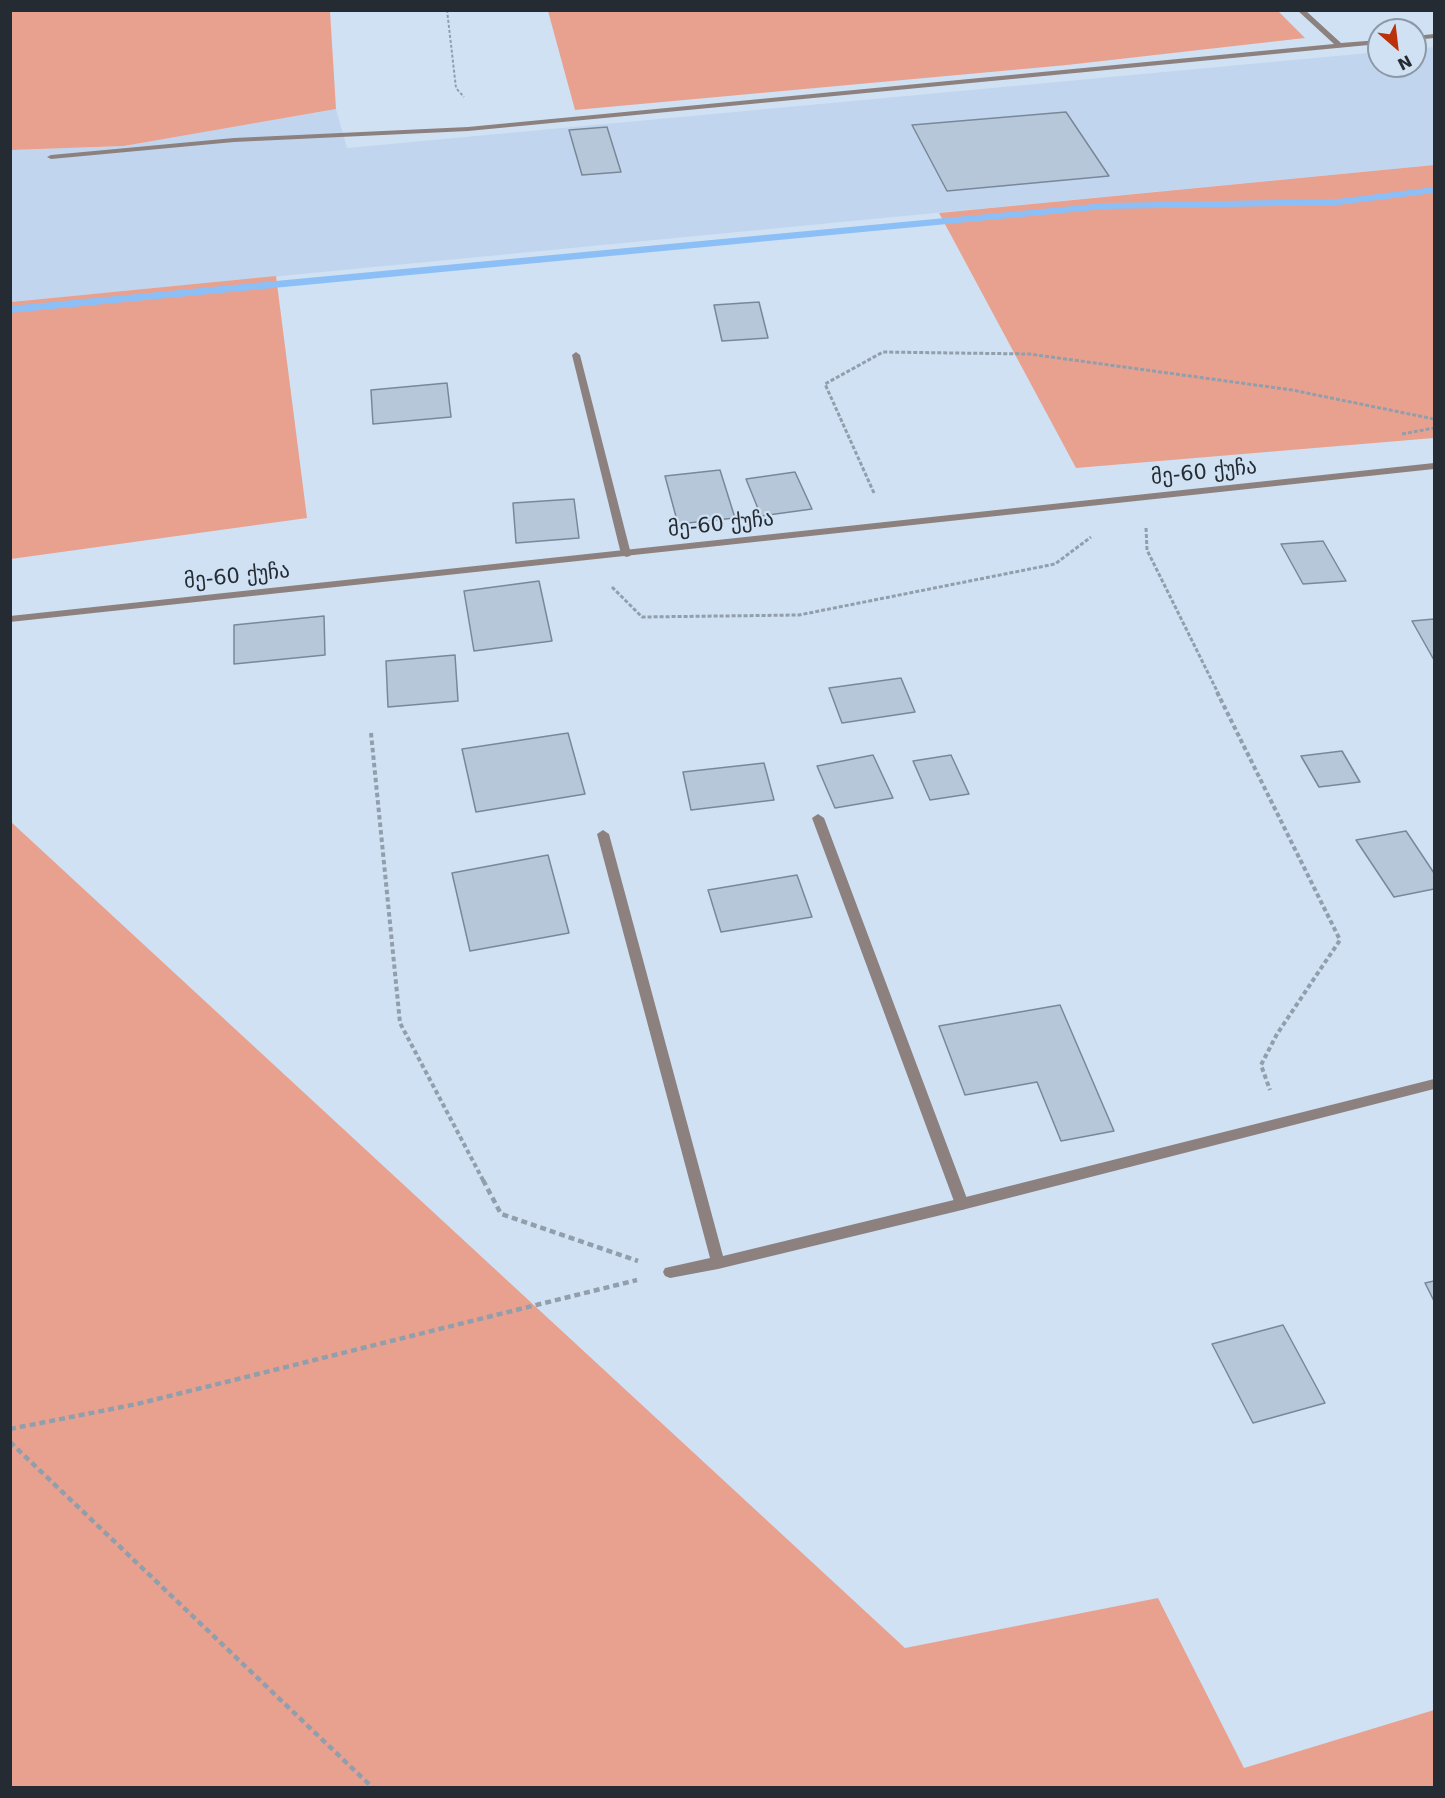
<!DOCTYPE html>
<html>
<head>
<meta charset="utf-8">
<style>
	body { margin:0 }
	#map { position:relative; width:1445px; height:1798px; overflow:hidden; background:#d0e1f3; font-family:"DejaVu Sans",sans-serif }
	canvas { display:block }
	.frame { position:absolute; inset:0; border:12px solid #252b32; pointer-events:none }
	.north { position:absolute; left:1367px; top:18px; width:60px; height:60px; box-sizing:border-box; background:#d0e1f3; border:2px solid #8c98a6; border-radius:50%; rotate:152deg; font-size:16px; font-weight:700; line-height:24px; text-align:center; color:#252b32 }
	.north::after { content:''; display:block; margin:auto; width:21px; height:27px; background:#bb320a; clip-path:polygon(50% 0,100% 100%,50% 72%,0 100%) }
</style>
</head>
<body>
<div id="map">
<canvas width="1445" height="1798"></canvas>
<div class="frame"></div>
<div class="north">N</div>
</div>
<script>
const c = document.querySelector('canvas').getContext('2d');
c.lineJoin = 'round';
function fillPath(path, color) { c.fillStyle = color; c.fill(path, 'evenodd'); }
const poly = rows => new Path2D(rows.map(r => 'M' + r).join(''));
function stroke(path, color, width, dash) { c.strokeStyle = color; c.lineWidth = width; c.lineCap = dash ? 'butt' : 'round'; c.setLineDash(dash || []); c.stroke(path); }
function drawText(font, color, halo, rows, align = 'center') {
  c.font = font + ' "DejaVu Sans","Noto Sans Georgian",sans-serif'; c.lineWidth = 4.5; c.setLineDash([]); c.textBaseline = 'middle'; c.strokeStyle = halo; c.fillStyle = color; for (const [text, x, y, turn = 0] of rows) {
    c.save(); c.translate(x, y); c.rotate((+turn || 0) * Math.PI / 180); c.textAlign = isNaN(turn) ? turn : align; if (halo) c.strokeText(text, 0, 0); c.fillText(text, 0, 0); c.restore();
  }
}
fillPath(poly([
	[1434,47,1434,165,11,302,10,150,124,146,336,109,347,148,1379,52,1379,66,1415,66,1415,49]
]), '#c1d6ee');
fillPath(poly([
	[1277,10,1305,38,1067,65,575,110,548,11],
	[10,11,330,11,336,109,124,146,11,150],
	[1434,165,1434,438,1076,468,939,213],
	[276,276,307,518,11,559,11,302],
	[10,821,905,1648,1158,1598,1244,1768,1434,1710,1434,1787,11,1787]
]), '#e9a18f');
fillPath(poly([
	[1434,187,1434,193,1338,205,1105,209,10,313,10,306,1105,203,1338,199,1434,187]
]), '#8cbff6');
const building = poly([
	[1066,112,1109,176,947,191,912,125,1066,112],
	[607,127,621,172,582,175,569,130,607,127],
	[759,302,768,338,722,341,714,305,759,302],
	[447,383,451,417,373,424,371,390,447,383],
	[720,470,735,518,678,524,665,476,720,470],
	[795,472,812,509,761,516,746,479,795,472],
	[574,499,579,538,516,543,513,503,574,499],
	[1323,541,1346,581,1303,584,1281,544,1323,541],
	[539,581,552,641,474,651,464,591,539,581],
	[324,616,325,655,234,664,234,625,324,616],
	[1434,619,1434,660,1412,621,1434,619],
	[455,655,458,701,388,707,386,661,455,655],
	[901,678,915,712,842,723,829,688,901,678],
	[568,733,585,794,476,812,462,749,568,733],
	[1342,751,1360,782,1319,787,1301,756,1342,751],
	[873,755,893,798,835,808,817,766,873,755],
	[951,755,969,794,930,800,913,761,951,755],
	[764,763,774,800,691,810,683,772,764,763],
	[1406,831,1434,873,1434,889,1394,897,1356,840,1406,831],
	[548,855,569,933,470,951,452,873,548,855],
	[797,875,812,917,721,932,708,890,797,875],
	[1060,1005,1114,1131,1061,1141,1037,1082,965,1095,939,1026,1060,1005],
	[1434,1281,1434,1301,1425,1283,1434,1281],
	[1283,1325,1325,1403,1253,1423,1212,1344,1283,1325]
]);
fillPath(building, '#b7c7da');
stroke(building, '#798899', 1.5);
stroke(poly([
	[447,10,456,88,464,97]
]), '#919eac', 2, [3, 2]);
stroke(poly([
	[1402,434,1434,428],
	[874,493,825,384,883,352,1029,354,1292,390,1434,419],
	[1146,528,1147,550,1218,693],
	[612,587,642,617,799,615,1055,564,1091,537]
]), '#919eac', 3, [4, 2]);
stroke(poly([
	[1217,692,1340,940,1277,1034,1261,1065,1270,1090],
	[371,733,400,1023,484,1182]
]), '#919eac', 4, [4.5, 3]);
stroke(poly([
	[483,1180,501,1214,638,1261],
	[10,1429,137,1404,637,1280],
	[10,1442,373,1788]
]), '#919eac', 4.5, [6, 4]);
fillPath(poly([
	[576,352,580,355,631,554,630,556,626,557,621,554,572,355,576,352],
	[818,814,824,818,969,1204,967,1208,962,1210,957,1208,955,1204,812,818,818,814]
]), '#8c817e');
fillPath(poly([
	[1297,10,1305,10,1341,43,1379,40,1379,44,468,131,234,142,51,159,47,157,51,155,234,138,468,127,1334,44,1297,10],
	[1434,34,1434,38,1415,40,1415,36,1434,34],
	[1434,463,1434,469,10,622,10,616,1434,463],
	[603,830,609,834,723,1256,962,1198,1434,1079,1434,1089,962,1210,718,1269,670,1278,665,1276,663,1272,665,1268,710,1258,597,834,603,830]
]), '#8c817e');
drawText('21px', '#252b32', '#d0e1f3', [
	["მე-60 ქუჩა",1204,473,-6],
	["მე-60 ქუჩა",721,525,-6],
	["მე-60 ქუჩა",237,577,-6]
]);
</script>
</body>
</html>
